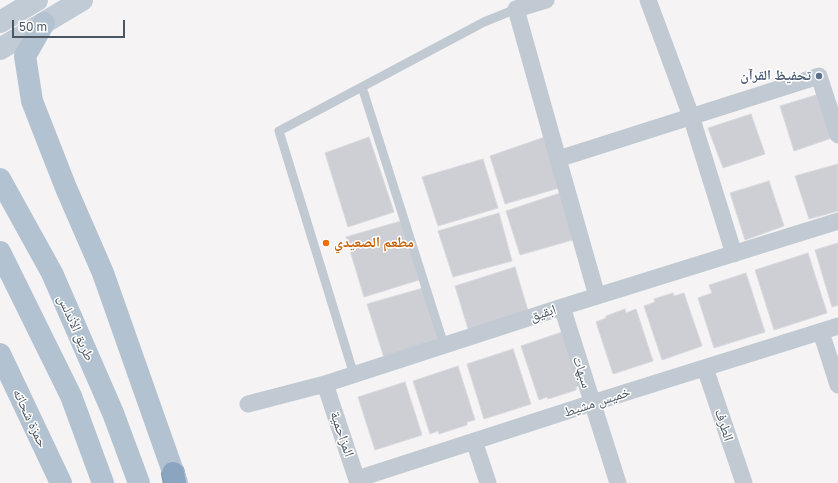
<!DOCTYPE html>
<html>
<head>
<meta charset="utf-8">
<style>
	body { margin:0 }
	#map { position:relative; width:838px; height:483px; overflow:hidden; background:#f5f3f3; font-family:"Golos Text",sans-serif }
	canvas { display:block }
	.scale { position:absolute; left:12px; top:20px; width:113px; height:18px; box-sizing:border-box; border:2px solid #4a5661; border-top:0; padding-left:5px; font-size:12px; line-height:14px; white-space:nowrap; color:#4a5661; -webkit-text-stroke:3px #fff; paint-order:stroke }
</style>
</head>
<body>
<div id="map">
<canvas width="838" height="483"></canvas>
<div class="scale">50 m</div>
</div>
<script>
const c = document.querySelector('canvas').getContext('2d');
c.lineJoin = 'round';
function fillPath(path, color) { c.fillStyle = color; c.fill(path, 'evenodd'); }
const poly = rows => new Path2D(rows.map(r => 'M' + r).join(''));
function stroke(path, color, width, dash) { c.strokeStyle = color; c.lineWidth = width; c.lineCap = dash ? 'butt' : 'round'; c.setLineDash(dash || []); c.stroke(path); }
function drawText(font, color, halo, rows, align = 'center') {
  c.font = font + ' "Golos Text","Noto Naskh Arabic",sans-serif'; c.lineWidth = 3; c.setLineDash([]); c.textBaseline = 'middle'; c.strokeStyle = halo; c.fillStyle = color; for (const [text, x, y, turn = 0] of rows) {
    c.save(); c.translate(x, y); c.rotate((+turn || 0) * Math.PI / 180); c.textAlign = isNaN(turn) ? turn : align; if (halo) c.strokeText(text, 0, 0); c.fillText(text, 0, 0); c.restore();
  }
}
const building = poly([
	[819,94,832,138,794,151,780,106,819,94],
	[751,114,765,154,723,168,708,128,751,114],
	[369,137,394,212,348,227,325,153,369,137],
	[545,137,559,188,505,204,490,156,545,137],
	[483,159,498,208,438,226,422,177,483,159],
	[838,164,838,211,809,219,795,176,838,164],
	[769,181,784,226,745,240,730,193,769,181],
	[560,193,576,239,520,255,506,211,560,193],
	[499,213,512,261,453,277,438,231,499,213],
	[401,221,419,280,364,297,346,237,401,221],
	[838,243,838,305,832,307,815,250,838,243],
	[808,253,827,313,774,330,755,270,808,253],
	[515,267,529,314,469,332,455,286,515,267],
	[746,273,765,332,714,348,698,298,712,293,709,285,746,273],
	[423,288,440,344,385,361,367,304,423,288],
	[673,293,674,296,684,293,702,346,662,360,644,306,655,302,654,299,673,293],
	[625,309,626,313,636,309,653,361,613,374,596,322,606,318,606,316,625,309],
	[565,331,583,385,576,387,576,390,548,399,547,397,539,400,521,346,565,331],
	[513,349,531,404,484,419,467,364,513,349],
	[458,366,475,420,467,422,467,425,439,434,438,431,430,434,413,381,458,366],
	[405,382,422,435,375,450,358,397,405,382]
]);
fillPath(building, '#cdcfd5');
stroke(building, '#d7d9de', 1);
const highway = poly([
	[173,473,175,483]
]);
stroke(highway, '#7690ad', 24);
stroke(poly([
	[362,87,444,345],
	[354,375,279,131,484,22,516,9]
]), '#c1cad2', 9);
stroke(poly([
	[546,0,516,9,558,159,597,296],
	[648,0,691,116,734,254],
	[558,159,819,76,838,135],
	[562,307,618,483],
	[821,332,838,385],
	[705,368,744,483],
	[325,384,358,483],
	[248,404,325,384,562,307,838,221],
	[474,441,488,483],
	[357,479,592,403,838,326]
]), '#c1cad2', 17);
stroke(poly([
	[0,22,37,0],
	[0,49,82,0]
]), '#c1cbd6', 22);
stroke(poly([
	[44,23,25,56,32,101,66,188,103,273,177,483],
	[0,179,52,273,113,413,139,483],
	[0,252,71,396,103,483],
	[0,354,61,483]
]), '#b3c2d1', 22);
stroke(highway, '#8ba5c1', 22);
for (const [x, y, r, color] of [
	[819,76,4,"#5c6f8a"],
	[326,243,4,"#e8710a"]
]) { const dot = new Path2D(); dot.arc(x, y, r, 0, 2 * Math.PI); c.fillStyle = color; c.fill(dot); stroke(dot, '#fff', 1.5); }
drawText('bold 14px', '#4e5e75', '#fff', [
	["تحفيظ القرآن",811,76]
], 'right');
drawText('bold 14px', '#c56008', '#fff', [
	["مطعم الصعيدي",334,243]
], 'left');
drawText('14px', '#4a5661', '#fff', [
	["ابقيق",543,313,-18],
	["طريق الأندلس",76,328,66],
	["سبهات",582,372,72],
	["خميس مشيط",597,402,-18],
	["حمزة شحاته",30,418,65],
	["الطرف",724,425,72],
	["المزاحمية",342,434,71]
]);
</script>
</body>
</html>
